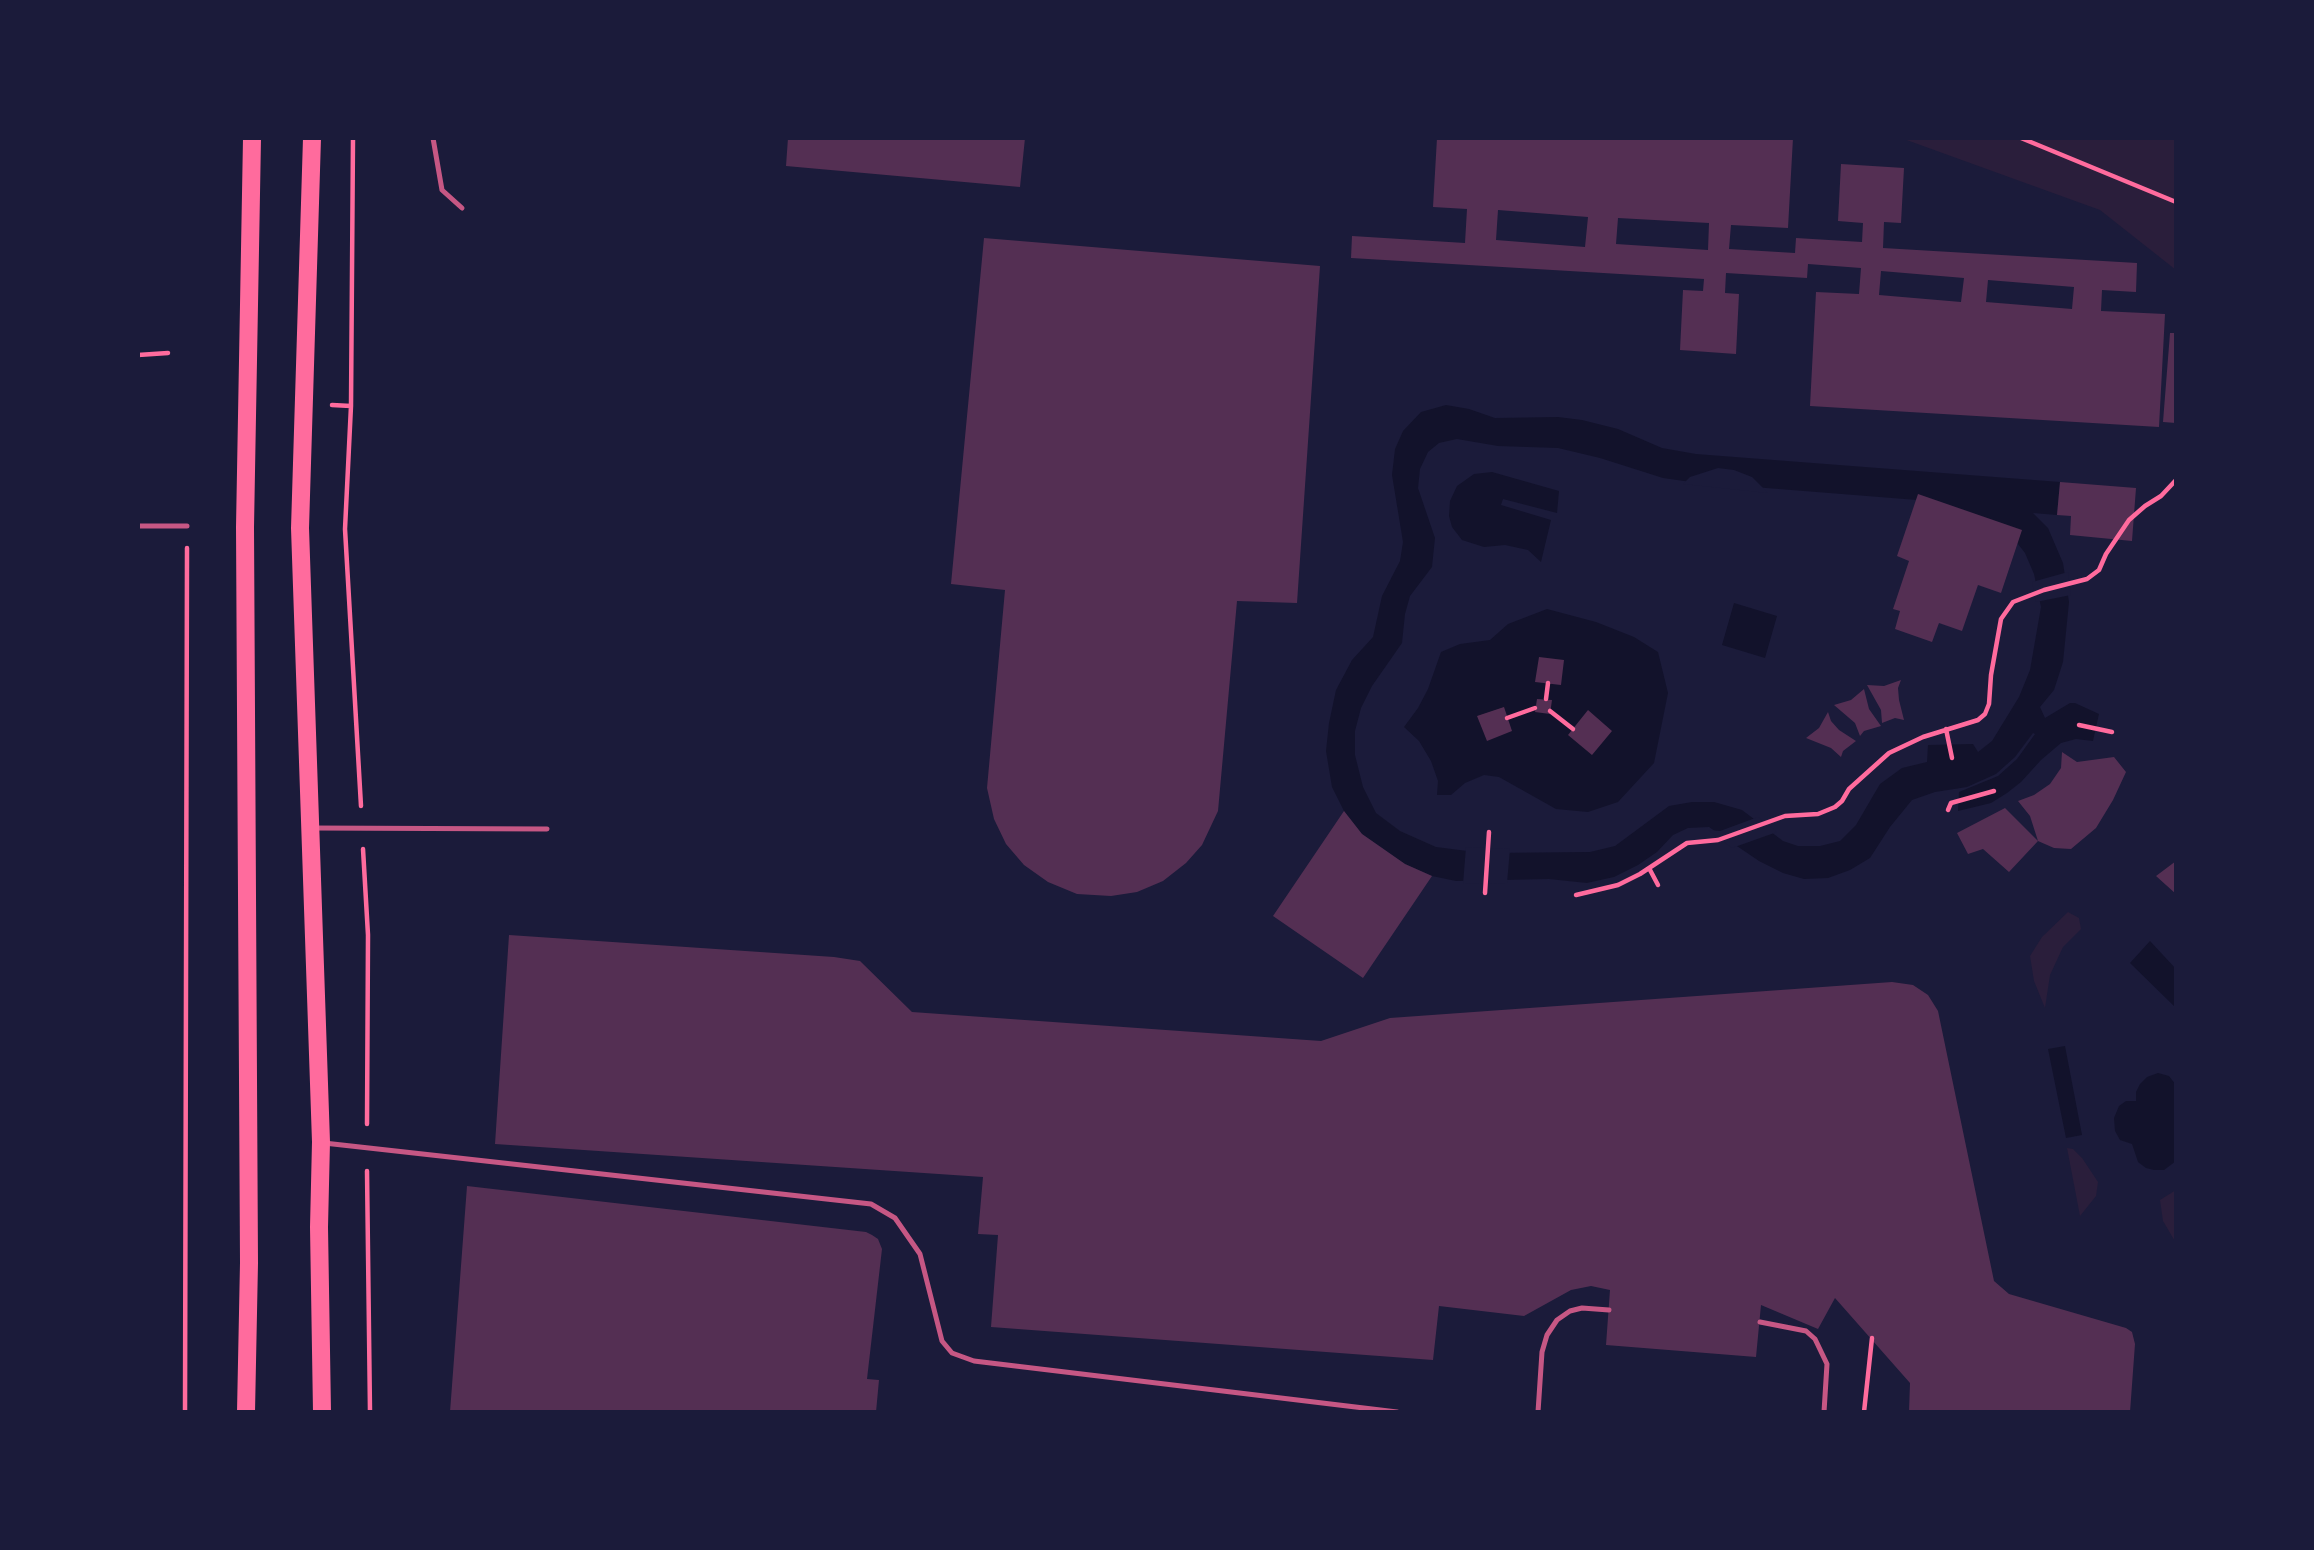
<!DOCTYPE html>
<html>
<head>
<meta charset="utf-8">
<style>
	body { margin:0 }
	#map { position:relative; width:2314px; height:1550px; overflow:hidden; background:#1b1b3a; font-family:"Golos Text",sans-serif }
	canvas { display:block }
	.frame { position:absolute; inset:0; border:140px solid #1b1b3a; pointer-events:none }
</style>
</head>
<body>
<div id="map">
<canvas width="2314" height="1550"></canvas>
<div class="frame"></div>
</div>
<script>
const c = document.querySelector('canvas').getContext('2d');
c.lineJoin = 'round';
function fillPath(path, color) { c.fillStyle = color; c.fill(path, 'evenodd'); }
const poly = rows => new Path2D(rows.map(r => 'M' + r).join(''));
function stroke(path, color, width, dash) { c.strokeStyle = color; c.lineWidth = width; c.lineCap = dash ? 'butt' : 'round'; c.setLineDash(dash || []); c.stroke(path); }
fillPath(poly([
	[1901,138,2176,138,2176,270,2100,210],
	[2068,912,2079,918,2081,929,2063,947,2050,975,2045,1008,2034,981,2030,956,2042,937],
	[2067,1148,2073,1149,2082,1158,2098,1182,2096,1196,2080,1216],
	[2176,1190,2176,1243,2163,1221,2160,1200]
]), '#2a1e3b');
fillPath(poly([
	[1446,405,1469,409,1495,418,1558,417,1582,420,1618,429,1662,448,1696,454,2060,482,2057,515,2033,513,2048,528,2063,563,2069,602,2063,662,2054,690,2040,707,2045,718,2070,703,2075,703,2099,714,2093,741,2076,739,2061,743,2041,760,2021,782,2007,793,1991,803,1958,811,1959,792,1998,776,2017,759,2035,734,2033,733,2015,757,1996,774,1967,787,1935,792,1912,800,1890,827,1870,858,1850,870,1828,878,1804,879,1783,873,1759,861,1709,827,1688,828,1673,835,1657,852,1638,865,1614,877,1587,883,1549,879,1456,881,1432,876,1405,864,1362,834,1344,811,1332,787,1326,751,1329,723,1336,690,1352,660,1373,637,1382,596,1400,561,1403,542,1392,475,1395,449,1403,431,1421,412],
	[1457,439,1498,446,1558,448,1600,458,1663,478,1691,482,1917,500,2011,535,2025,553,2034,574,2041,607,2030,670,2019,697,1992,741,1978,752,1973,744,1928,745,1927,762,1902,768,1880,784,1856,825,1840,841,1820,846,1798,846,1783,841,1742,810,1714,802,1692,802,1669,806,1615,846,1590,852,1483,853,1436,847,1400,831,1376,813,1363,787,1355,755,1355,731,1361,708,1372,686,1402,643,1405,614,1410,596,1432,567,1435,538,1418,488,1420,469,1428,452,1439,443],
	[1492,472,1559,491,1557,513,1503,499,1501,505,1551,520,1541,562,1528,550,1505,545,1484,547,1462,540,1452,527,1449,516,1450,501,1457,486,1474,474],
	[1734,603,1777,616,1765,658,1722,645],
	[1547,609,1596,622,1634,637,1658,652,1668,693,1654,763,1618,802,1588,812,1556,809,1499,777,1484,775,1465,783,1451,795,1437,795,1438,781,1431,761,1419,741,1404,727,1418,708,1428,689,1441,652,1460,644,1490,640,1508,624],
	[2150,941,2176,969,2176,1008,2130,963],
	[2065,1046,2082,1135,2066,1138,2048,1049],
	[2158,1073,2169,1076,2176,1085,2176,1161,2164,1170,2154,1170,2146,1168,2138,1162,2132,1144,2120,1140,2115,1131,2114,1118,2119,1106,2126,1101,2136,1101,2136,1092,2140,1084,2147,1077]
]), '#12122b');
fillPath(poly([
	[1718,468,1734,470,1752,477,1768,493,1683,484,1690,477],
	[2068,572,2071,595,2036,602,2032,582],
	[1758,817,1777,832,1732,848,1708,830,1720,831],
	[1466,847,1510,849,1507,883,1463,884]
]), '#1b1b3a');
fillPath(poly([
	[788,138,1025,138,1020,187,786,166],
	[1437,138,1793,138,1788,228,1731,225,1729,249,1795,253,1796,238,1862,242,1863,223,1838,221,1841,164,1904,168,1901,223,1884,222,1883,248,2137,263,2136,292,2102,290,2101,311,2165,314,2159,427,1810,406,1816,292,1859,294,1861,268,1808,264,1807,278,1726,273,1725,293,1739,294,1736,354,1680,350,1683,290,1703,291,1704,279,1351,258,1352,236,1465,243,1467,209,1433,207],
	[1498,210,1588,217,1585,247,1496,240],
	[1618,218,1709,223,1708,250,1616,244],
	[1881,271,1964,278,1961,302,1879,295],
	[1988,280,2074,287,2072,309,1986,302],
	[984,238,1320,266,1297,603,1237,601,1218,811,1202,845,1186,863,1163,881,1137,892,1111,896,1077,894,1048,882,1024,865,1006,844,994,819,987,788,1005,590,951,584],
	[2170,333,2176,333,2176,423,2163,422],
	[2060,482,2136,488,2132,541,2070,535,2071,516,2057,515],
	[1918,494,2022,530,2001,593,1978,585,1962,631,1939,623,1932,642,1895,629,1900,611,1893,609,1909,561,1897,556],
	[1539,657,1564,660,1561,685,1535,682],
	[1901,680,1898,688,1899,700,1904,720,1895,718,1882,723,1881,710,1867,685,1884,686],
	[1864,689,1869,709,1881,726,1864,731,1860,736,1855,723,1834,705,1851,700],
	[1537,699,1552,700,1550,714,1535,712],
	[1504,707,1512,731,1487,741,1477,716],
	[1588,710,1612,731,1592,755,1568,735],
	[1828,712,1831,721,1839,730,1856,741,1843,751,1841,757,1831,748,1806,738,1819,728],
	[2062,752,2077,762,2114,757,2126,772,2113,800,2096,828,2071,849,2054,848,2038,841,2030,816,2018,801,2034,795,2050,784,2061,768],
	[2005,808,2038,841,2009,872,1983,849,1968,854,1957,833],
	[1344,811,1362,834,1405,864,1432,876,1363,978,1273,916],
	[2176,861,2176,894,2156,876],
	[509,935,834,957,860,961,912,1012,1321,1041,1390,1018,1892,982,1913,985,1928,995,1938,1011,1994,1281,2009,1294,2126,1328,2132,1332,2135,1344,2130,1412,1909,1412,1910,1383,1835,1298,1818,1329,1761,1305,1756,1357,1606,1345,1610,1290,1591,1286,1571,1290,1524,1316,1439,1306,1433,1360,991,1327,998,1235,978,1234,983,1177,495,1144],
	[467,1186,866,1232,872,1235,878,1239,882,1249,867,1379,879,1380,876,1412,450,1412]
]), '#542f53');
stroke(poly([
	[353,138,351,406,345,529,361,806],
	[2021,138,2176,202],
	[138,355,168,353],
	[332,405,351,406],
	[1546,699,1548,683],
	[1550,711,1573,729],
	[1507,718,1535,708],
	[2079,725,2112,732],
	[1946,729,1952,758],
	[1948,810,1951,803,1994,791],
	[363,849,368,935,367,1124],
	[1649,868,1658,885],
	[1485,893,1489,832],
	[1576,895,1618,885,1640,874,1687,843,1718,840,1785,816,1818,814,1835,807,1842,801,1849,789,1889,753,1923,737,1978,720,1985,714,1989,704,1991,675,2001,619,2013,602,2044,590,2087,579,2099,570,2106,554,2129,520,2145,506,2161,496,2176,480],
	[367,1171,370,1412],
	[185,1412,187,548],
	[1864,1412,1872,1338]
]), '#ff6b9d', 4.5);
stroke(poly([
	[433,138,442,190,462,208],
	[138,526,187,526],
	[312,828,547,829],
	[324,1143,871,1204,895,1218,920,1254,942,1341,952,1353,974,1361,1397,1412],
	[1760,1322,1806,1331,1815,1339,1827,1364,1824,1412],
	[1538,1412,1542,1352,1547,1335,1557,1320,1570,1311,1582,1308,1609,1310]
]), '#c65784', 5);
stroke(poly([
	[312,138,300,528,321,1142,319,1227,322,1412],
	[246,1412,249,1263,245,527,252,138]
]), '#ff6b9d', 18);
</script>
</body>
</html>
